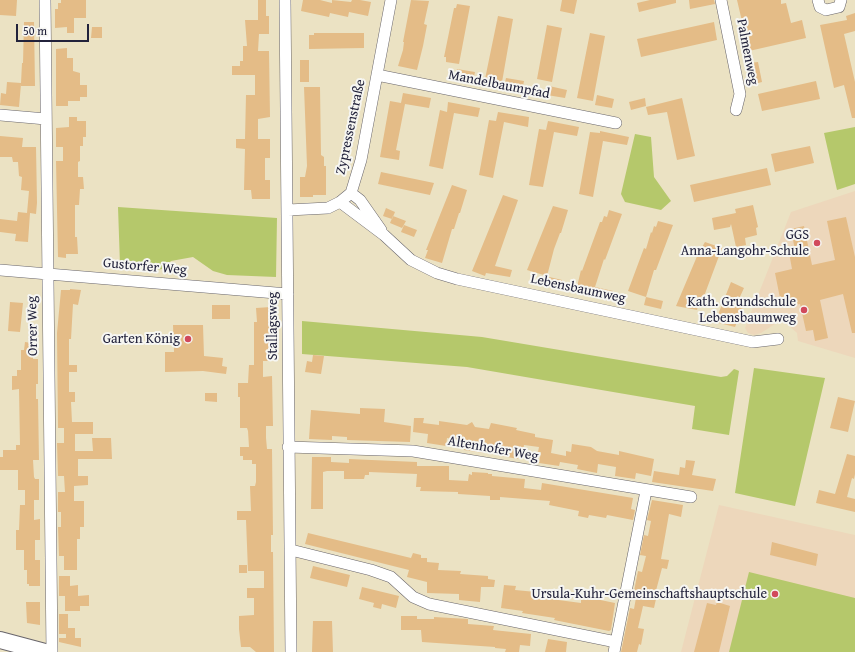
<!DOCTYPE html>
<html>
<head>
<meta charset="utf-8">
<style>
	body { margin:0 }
	#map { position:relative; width:855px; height:652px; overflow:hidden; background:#ebe2c3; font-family:"Gentium Book Plus",serif }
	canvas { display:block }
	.scale { position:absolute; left:16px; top:24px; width:73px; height:18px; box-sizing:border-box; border:2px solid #22223b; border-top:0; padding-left:5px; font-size:12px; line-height:14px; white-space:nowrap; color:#22223b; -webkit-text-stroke:3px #f6f6f2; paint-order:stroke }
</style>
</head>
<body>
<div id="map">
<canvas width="855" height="652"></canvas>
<div class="scale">50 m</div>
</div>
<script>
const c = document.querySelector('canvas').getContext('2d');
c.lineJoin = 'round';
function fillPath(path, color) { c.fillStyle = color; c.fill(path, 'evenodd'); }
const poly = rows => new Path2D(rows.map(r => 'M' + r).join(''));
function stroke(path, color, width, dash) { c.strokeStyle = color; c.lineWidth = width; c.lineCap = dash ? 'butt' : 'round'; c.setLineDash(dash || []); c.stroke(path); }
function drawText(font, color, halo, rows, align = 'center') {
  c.font = font + ' "Gentium Book Plus",serif'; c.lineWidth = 4; c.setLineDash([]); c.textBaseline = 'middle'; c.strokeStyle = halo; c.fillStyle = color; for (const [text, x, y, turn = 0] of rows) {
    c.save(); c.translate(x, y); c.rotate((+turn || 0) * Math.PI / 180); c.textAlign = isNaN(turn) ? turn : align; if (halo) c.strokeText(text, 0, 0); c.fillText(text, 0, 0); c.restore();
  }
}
fillPath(poly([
	[855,191,855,358,798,341,797,333,785,322,778,322,761,333,754,335,748,333,745,328,791,212],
	[719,505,855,535,855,652,681,652]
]), '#edd7bb');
fillPath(poly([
	[855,127,855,184,837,190,824,133],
	[635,134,651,137,654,177,671,201,661,210,625,202,621,194],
	[118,207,277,218,276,277,227,275,213,271,193,257,171,261,163,269,153,270,120,265],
	[302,321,482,337,721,377,727,376,734,369,737,370,739,371,729,435,692,429,695,406,467,367,302,354],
	[754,368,825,378,795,506,735,493],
	[749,572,855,598,855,652,729,652]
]), '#b5c86b');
fillPath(poly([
	[0,0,17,0,16,16,0,15],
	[61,0,86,0,86,18,74,18,74,33,67,33,67,27,55,28,55,9,58,9,58,3,61,3],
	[258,0,266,0,266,16,269,16,269,34,259,34,258,51,269,51,270,117,258,119,258,139,270,139,270,158,265,158,265,180,270,180,270,199,252,199,251,190,244,190,245,149,236,148,236,139,245,139,246,95,255,95,255,75,232,75,232,66,240,66,240,61,243,61,243,46,247,46,245,20,258,20],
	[303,0,320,0,332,3,332,0,351,2,352,0,360,0,371,2,368,16,349,12,348,17,330,13,329,17,301,11],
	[411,0,429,1,424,24,427,25,423,46,417,70,398,66,403,50,404,42,403,42],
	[562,0,577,0,574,14,560,11],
	[650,0,676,0,676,3,639,12,637,3],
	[689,0,714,0,715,4,690,9],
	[737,0,781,0,781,4,786,3,791,23,802,20,806,38,749,51],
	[457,4,470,6,459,64,446,62,446,57,444,57,454,8,456,8],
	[855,13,855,31,844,34,855,82,855,118,852,118,844,85,834,88,820,25,847,20,846,16],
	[498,16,513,19,502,82,485,79],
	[24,22,34,22,35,86,21,86,21,84,19,107,0,105,1,93,6,94,7,82,21,83,22,63,23,63],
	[714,22,717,40,641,57,637,39],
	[547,25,562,28,552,82,537,79],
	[92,27,102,27,102,38,91,38],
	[314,33,364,33,364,48,309,49,309,35,314,35],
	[590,33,605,36,593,101,577,98],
	[67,48,67,58,73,58,73,71,80,73,80,85,87,85,87,97,80,97,80,101,68,101,68,106,56,106,56,49],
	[300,60,309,60,309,82,300,82],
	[758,62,762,82,754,84,750,63],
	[457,69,475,72,473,81,455,78],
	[506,78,524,81,522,91,504,87],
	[816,81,820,99,762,111,758,94],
	[549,86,567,90,565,98,547,95],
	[304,87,320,87,321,155,324,157,324,166,326,166,326,195,313,195,313,197,300,197,300,177,305,177,307,166],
	[403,93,431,98,429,108,405,104,396,150,400,151,399,160,380,157,390,101,401,103],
	[597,95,614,99,612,108,595,105],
	[645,98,646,106,631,110,629,102],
	[682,98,695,156,677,160,667,112,648,115,646,107],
	[448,102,480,108,478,117,454,113,443,169,429,166,440,110,447,112],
	[498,112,529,117,528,127,504,122,493,178,479,175,489,120,496,121],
	[69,117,77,117,77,121,86,121,86,137,83,137,83,146,80,146,80,161,78,162,78,177,83,177,84,189,80,189,79,205,75,205,75,237,77,237,78,254,66,254,66,258,58,257,56,161,63,161,63,147,56,147,56,128,69,127],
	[548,121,579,127,577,136,554,132,543,187,529,185,539,129,546,130],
	[600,131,629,137,627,145,603,141,593,197,579,194,590,132,600,133],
	[0,136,23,138,22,147,36,147,37,203,36,214,30,213,28,242,15,241,16,234,0,232,0,219,17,221,18,212,27,213,29,191,21,190,22,177,19,176,18,162,13,162,12,157,0,157],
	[810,146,814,163,775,172,771,154],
	[767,168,771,185,694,202,690,185],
	[381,172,434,183,430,195,378,184],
	[452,185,467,190,460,213,459,213,454,229,452,229,442,263,425,258,428,250,426,250],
	[503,195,518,200,495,266,512,270,510,277,486,273,485,276,472,271],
	[753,205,758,227,756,228,757,235,745,238,746,245,736,247,731,224,730,227,714,230,712,218,736,213,735,209],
	[553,206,568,210,561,233,560,233,554,249,547,276,527,270],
	[386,208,395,212,392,219,383,216],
	[609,210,622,214,605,260,604,259,595,287,613,291,611,300,576,291,581,270,582,271,600,222,602,222,604,216,607,217],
	[393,216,406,221,402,228,390,223],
	[846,217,855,257,855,333,852,333,843,294,820,300,828,338,815,341,813,330,806,331,800,304,782,308,775,273,792,269,788,247,794,245,791,229,804,226,812,265,835,260,827,221],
	[658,221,673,225,656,270,654,270,646,297,628,291,644,248,646,249,651,232,652,233,654,226,656,227],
	[404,225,417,230,414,237,401,232],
	[705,242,722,248,700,307,698,306,697,310,676,306,698,254],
	[545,276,562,280,561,288,543,285],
	[731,282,744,288,738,301,744,304,735,327,715,322],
	[70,289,81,290,78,305,73,304,71,339,69,339,69,365,77,365,77,372,69,372,69,392,75,392,75,402,71,402,72,422,93,422,93,434,75,434,75,451,93,451,92,438,111,438,112,459,78,459,78,476,88,476,88,485,74,486,74,501,84,501,84,527,80,527,80,539,77,539,77,570,64,570,64,556,59,556,58,527,61,527,61,512,58,512,58,492,65,492,64,476,58,476,57,443,64,443,64,428,58,428,57,333,61,290,70,290],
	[646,297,663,301,661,309,644,305],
	[10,302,23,303,20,332,8,331],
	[212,305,230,305,230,319,212,319],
	[271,307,272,361,263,361,263,377,272,376,273,426,266,426,266,438,267,449,272,449,273,535,271,535,271,552,273,552,274,652,256,652,250,647,241,647,239,629,239,616,254,615,254,598,247,598,247,588,264,588,264,571,248,571,246,520,237,520,237,511,251,511,250,486,255,486,256,482,256,464,252,464,252,460,243,460,243,456,240,456,240,447,249,447,248,431,247,428,240,428,240,397,238,397,238,383,248,383,249,365,254,365,254,322,257,322,256,308],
	[173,325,203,325,204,356,223,358,222,366,227,367,226,374,203,371,165,372,165,352,174,352],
	[25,342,32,343,31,357,33,357,33,359,38,359,38,384,36,384,36,399,38,399,39,460,33,460,34,477,35,479,39,479,39,500,34,500,34,520,40,519,40,540,35,540,35,560,40,560,40,586,29,586,29,584,27,584,27,570,24,570,24,550,16,550,16,530,19,530,20,505,25,505,25,490,18,490,18,470,0,470,0,457,3,457,3,450,16,450,16,445,20,445,19,389,12,390,12,376,17,376,17,370,21,370,21,350,24,350],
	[313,355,324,356,321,374,305,372,307,361,312,362],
	[205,393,217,393,217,402,205,401],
	[838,397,855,401,848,432,830,428],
	[360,408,385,409,384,422,411,426,410,442,347,440,347,437,332,436,332,440,309,439,311,410,360,414],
	[414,418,424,418,423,423,439,425,439,421,467,425,472,422,475,427,489,429,491,423,517,428,516,430,535,434,535,437,553,440,551,453,566,456,566,451,571,452,572,444,591,447,597,451,619,455,619,451,654,459,651,476,636,473,635,479,615,476,616,467,598,464,597,473,577,469,578,465,560,462,559,466,539,463,541,452,538,452,539,447,524,445,522,457,518,457,518,459,502,456,503,448,489,445,485,445,484,453,464,450,465,441,447,438,446,446,427,443,428,434,413,432],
	[847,454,855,456,855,474,854,479,852,478,847,497,855,499,855,512,816,503,819,490,835,494],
	[312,457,331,457,331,462,349,463,349,459,417,462,417,466,449,466,449,480,468,481,469,474,472,475,472,472,488,473,488,474,492,474,492,476,525,479,524,488,541,490,542,483,633,498,631,509,635,510,633,520,607,515,606,518,589,515,588,518,578,516,579,511,549,505,550,501,500,497,500,500,490,500,490,496,458,494,458,492,420,491,421,487,416,487,417,474,369,472,369,475,365,475,364,479,344,479,344,471,327,471,323,472,323,509,311,509],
	[686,460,695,461,692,475,716,479,713,491,652,482,654,471,679,475,680,467,685,468],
	[652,500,683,505,681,517,669,514,661,559,669,560,667,569,662,568,654,598,656,599,654,608,643,606,638,628,644,629,641,645,639,644,637,652,621,652,630,608,634,609,637,592,634,591,638,571,642,572,646,556,640,555,644,535,648,536,651,521,647,520],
	[308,533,411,558,413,553,421,555,421,558,427,558,427,562,439,563,438,570,461,571,460,574,488,576,488,579,495,580,494,587,481,587,480,602,459,600,459,594,427,593,427,582,407,577,409,570,305,544],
	[772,542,818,554,816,566,770,555],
	[239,565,247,565,247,573,239,573],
	[313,566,350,575,347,587,310,578],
	[59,576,70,576,70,586,78,585,78,596,89,595,89,606,80,606,80,611,65,611,65,596,59,596],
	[504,585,516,586,515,590,536,592,536,597,581,603,581,599,586,600,586,597,615,603,611,630,609,631,554,620,555,618,522,613,523,611,501,608],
	[362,587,399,596,396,608,382,604,381,609,373,607,374,603,359,599],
	[26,602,40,602,40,625,27,623],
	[717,602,730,606,719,652,694,652,707,603,716,605],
	[59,614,68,614,68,628,75,628,75,638,81,638,81,647,59,642,59,638,66,638,66,634,59,634],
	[401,616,417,616,417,619,434,619,434,617,468,619,468,624,494,626,493,630,531,634,530,646,520,645,519,652,505,652,506,649,495,648,495,647,422,642,421,630,401,630],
	[313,621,332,621,333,652,312,652],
	[548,639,567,642,566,652,545,652]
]), '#e4bc87');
const street = poly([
	[45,0,52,652],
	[285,0,291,652],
	[721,0,740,94,736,110],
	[818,0,820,7,826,10,839,7,841,0],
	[377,75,616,123],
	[0,115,46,119],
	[351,193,360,200,381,230],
	[340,202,384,235,411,260,437,273,457,279,753,342,778,339],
	[288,210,328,208,340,202,351,193,361,160,391,0],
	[0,270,288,294],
	[288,447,413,451,691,497],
	[291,550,371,570,391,577,413,597,429,604,616,642],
	[614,652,646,491]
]);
const secondary = poly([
	[0,640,45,652]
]);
stroke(street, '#68656b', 12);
stroke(secondary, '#68656b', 18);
stroke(street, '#fff', 11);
stroke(secondary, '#fff', 16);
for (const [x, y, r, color] of [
	[817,243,4,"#d1495b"],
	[804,310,4,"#d1495b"],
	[188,339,4,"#d1495b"],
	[775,594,4,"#d1495b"]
]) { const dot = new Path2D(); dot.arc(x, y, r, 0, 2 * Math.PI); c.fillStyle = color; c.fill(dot); stroke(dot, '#f6f6f2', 1.5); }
drawText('14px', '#22223b', '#f6f6f2', [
	["Palmenweg",747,52,79],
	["Mandelbaumpfad",499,85,11],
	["Zypressenstraße",351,127,-78],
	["Gustorfer Weg",145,267,5],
	["Lebensbaumweg",578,289,12],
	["Orrer Weg",33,326,-91],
	["Stallagsweg",273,326,-90],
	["Altenhofer Weg",493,449,10]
]);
drawText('14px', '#22223b', '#f6f6f2', [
	["GGS",809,235],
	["Anna-Langohr-Schule",809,251],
	["Kath. Grundschule",796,302],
	["Lebensbaumweg",796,318],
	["Garten König",180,339],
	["Ursula-Kuhr-Gemeinschaftshauptschule",767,594]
], 'right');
</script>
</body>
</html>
